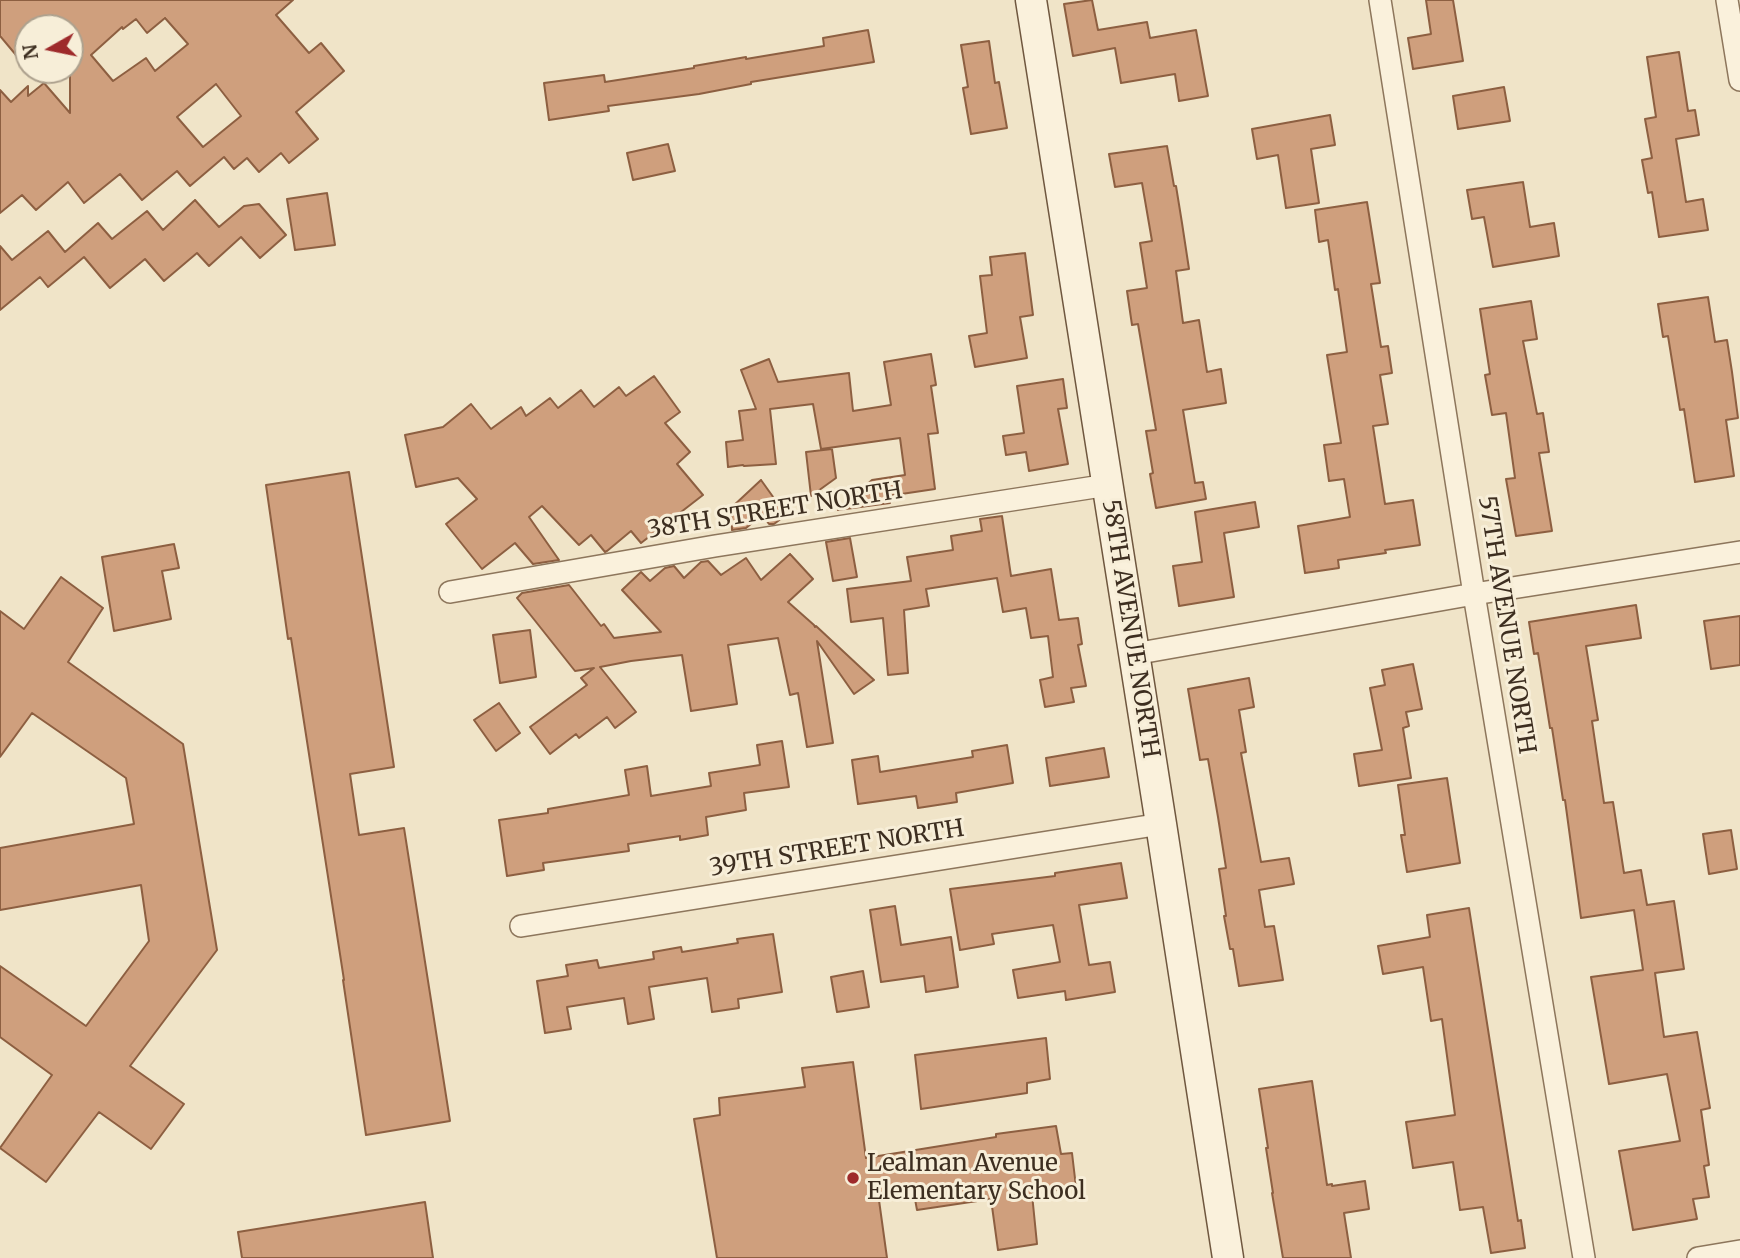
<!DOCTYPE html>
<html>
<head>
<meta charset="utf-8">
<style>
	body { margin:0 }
	#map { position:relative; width:1740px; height:1258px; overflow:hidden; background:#f0e4c8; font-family:Merriweather,serif }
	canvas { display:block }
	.north { position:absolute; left:14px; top:14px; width:70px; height:70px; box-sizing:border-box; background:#f7eed8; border:2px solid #ada18e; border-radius:50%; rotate:261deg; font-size:19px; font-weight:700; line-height:28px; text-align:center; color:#3d2e20 }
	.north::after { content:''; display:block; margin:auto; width:24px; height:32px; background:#9e2a2b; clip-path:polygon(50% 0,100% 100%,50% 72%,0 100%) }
</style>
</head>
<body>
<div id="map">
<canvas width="1740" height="1258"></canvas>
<div class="north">N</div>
</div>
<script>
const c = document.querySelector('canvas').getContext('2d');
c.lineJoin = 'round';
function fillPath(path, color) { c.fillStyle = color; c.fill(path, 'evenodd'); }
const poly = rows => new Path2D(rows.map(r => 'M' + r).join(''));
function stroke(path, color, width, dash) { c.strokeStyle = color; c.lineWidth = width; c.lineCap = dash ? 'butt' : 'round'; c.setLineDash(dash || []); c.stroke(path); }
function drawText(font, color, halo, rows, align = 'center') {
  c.font = font + ' Merriweather,serif'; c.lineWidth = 6; c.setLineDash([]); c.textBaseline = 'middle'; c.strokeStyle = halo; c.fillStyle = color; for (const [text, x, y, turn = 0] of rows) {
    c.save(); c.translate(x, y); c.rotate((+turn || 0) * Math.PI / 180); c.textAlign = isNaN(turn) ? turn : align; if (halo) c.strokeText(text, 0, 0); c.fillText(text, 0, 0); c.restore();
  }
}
const building = poly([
	[0,0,293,0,276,15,309,53,321,43,344,71,296,112,318,139,289,163,281,153,259,172,247,158,234,169,224,157,190,186,177,171,142,200,120,174,84,203,68,182,36,210,22,195,0,213,0,90,11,102,28,86,28,96,44,83,70,113,70,28,28,28,28,45,16,55,0,36,0,0],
	[165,18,188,44,155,71,146,58,113,81,91,55,122,27,123,29,136,19,147,33,165,18],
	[216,84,241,116,203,147,177,117,216,84],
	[1092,0,1098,30,1147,22,1150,38,1196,30,1208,96,1179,101,1175,74,1121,83,1115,48,1073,56,1064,4,1092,0],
	[1426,0,1453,0,1463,61,1413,69,1408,38,1431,34,1426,0],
	[868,30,874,62,751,82,751,84,699,94,608,106,609,111,549,120,544,83,604,75,605,82,694,68,694,66,746,57,746,59,824,46,823,38,868,30],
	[989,41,995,83,999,82,1007,128,971,134,963,88,968,87,961,45,989,41],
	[1679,52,1688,111,1695,110,1699,135,1676,139,1686,202,1703,199,1708,230,1659,237,1652,192,1648,193,1642,160,1652,158,1645,119,1656,117,1647,57,1679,52],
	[1504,87,1510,121,1458,129,1453,96,1504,87],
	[1330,115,1335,145,1311,149,1319,203,1286,208,1278,155,1257,159,1252,129,1330,115],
	[668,144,675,171,633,180,627,153,668,144],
	[1167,146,1174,186,1176,186,1182,223,1189,269,1176,271,1183,323,1199,320,1207,372,1221,369,1226,403,1183,410,1195,483,1203,482,1206,499,1156,508,1150,474,1153,473,1146,431,1156,430,1138,324,1132,325,1127,291,1147,288,1140,243,1152,241,1142,183,1115,187,1109,154,1167,146],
	[1523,182,1530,227,1554,223,1559,256,1493,267,1484,217,1472,219,1467,190,1523,182],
	[327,193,335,245,295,250,287,199,327,193],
	[195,200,219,227,244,206,259,204,286,235,260,258,241,237,209,266,197,253,164,281,145,259,110,288,84,257,48,287,40,277,0,310,0,246,12,260,48,231,65,252,98,223,112,239,147,211,163,230,195,200],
	[1367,202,1380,283,1371,284,1381,347,1388,346,1392,373,1380,375,1388,424,1373,426,1385,504,1413,500,1420,545,1385,550,1386,553,1338,560,1339,568,1305,573,1298,526,1350,517,1344,479,1329,481,1324,445,1341,443,1327,355,1347,352,1338,289,1335,290,1328,240,1319,242,1315,210,1367,202],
	[1025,253,1033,315,1020,317,1027,358,975,367,969,336,987,333,980,276,992,275,990,257,1025,253],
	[1708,297,1715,342,1727,340,1732,372,1738,418,1726,420,1734,476,1695,482,1684,409,1680,410,1668,336,1663,337,1658,304,1708,297],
	[1531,301,1537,339,1523,341,1537,414,1543,413,1549,452,1539,453,1552,531,1516,536,1506,479,1515,478,1506,413,1492,415,1485,375,1490,374,1480,309,1531,301],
	[931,354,936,385,931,386,938,433,928,434,935,489,888,496,890,503,838,510,872,480,905,475,900,438,821,449,813,404,770,409,776,464,744,466,743,465,728,467,726,442,743,440,739,411,756,409,741,370,769,359,778,382,849,373,853,411,891,405,884,362,931,354],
	[654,376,680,412,665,423,690,452,677,464,703,495,641,543,631,531,607,551,605,552,591,535,579,545,542,506,529,517,559,560,533,564,515,543,482,569,446,524,477,499,458,478,416,487,405,435,443,427,471,404,491,429,521,407,526,416,550,398,558,408,581,390,594,407,619,387,626,396,654,376],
	[1063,379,1067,408,1058,409,1068,464,1029,471,1026,452,1006,455,1003,436,1024,433,1017,386,1063,379],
	[832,449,836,478,811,496,806,452,832,449],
	[349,472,394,767,350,774,359,835,404,828,450,1121,366,1135,343,980,344,980,291,638,288,639,266,485,349,472],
	[761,480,786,515,774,524,769,524,762,515,746,528,732,530,731,508,761,480],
	[1255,502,1259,527,1224,533,1234,597,1179,606,1173,566,1202,562,1195,512,1255,502],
	[1002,516,1011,576,1051,569,1059,620,1078,618,1082,644,1078,645,1086,686,1071,688,1074,702,1045,707,1040,680,1053,677,1048,636,1031,638,1026,608,1003,612,997,578,926,589,929,606,904,610,908,673,888,675,883,618,851,622,847,589,911,581,907,557,953,550,951,536,982,531,980,519,1002,516],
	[850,538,857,577,833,581,826,542,850,538],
	[174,544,179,568,162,571,171,619,114,631,102,557,174,544],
	[790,554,813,579,788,602,814,625,815,627,816,626,874,680,854,694,817,641,833,743,807,747,798,693,790,695,778,638,728,645,737,704,691,711,682,655,631,661,600,667,636,712,615,728,607,717,579,738,576,734,550,754,530,727,587,685,581,678,594,668,575,671,517,598,522,593,569,585,601,626,604,624,614,638,661,632,622,590,641,572,650,581,665,568,674,566,684,578,701,562,708,561,721,575,746,558,761,580,790,554],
	[61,577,103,608,68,662,183,744,217,950,130,1066,184,1104,151,1149,99,1112,46,1182,0,1148,52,1075,0,1037,0,966,86,1026,149,941,141,885,0,910,0,848,134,824,126,778,32,713,0,757,0,611,24,629,61,577],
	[1636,605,1641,638,1586,646,1598,720,1592,721,1604,803,1613,802,1624,873,1641,870,1647,905,1674,901,1684,969,1655,973,1664,1037,1697,1032,1710,1108,1701,1110,1709,1165,1704,1166,1709,1197,1693,1199,1697,1219,1633,1230,1619,1151,1680,1141,1667,1074,1609,1084,1591,977,1643,970,1634,910,1581,918,1565,800,1563,800,1552,728,1550,728,1538,653,1534,654,1529,622,1636,605],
	[1740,616,1740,665,1711,669,1704,621,1740,616],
	[530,630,536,677,500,683,493,635,530,630],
	[1413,664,1422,709,1406,712,1409,726,1403,728,1411,778,1359,786,1354,754,1382,750,1370,688,1385,685,1382,670,1413,664],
	[1249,678,1254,707,1239,710,1246,752,1241,753,1261,862,1289,858,1294,884,1259,890,1265,927,1274,926,1283,980,1239,986,1233,949,1230,949,1224,916,1226,916,1219,869,1226,868,1218,817,1208,759,1200,760,1188,689,1249,678],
	[499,703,520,733,496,751,474,720,499,703],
	[782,741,789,787,744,793,746,810,706,817,708,835,680,840,680,836,628,844,629,851,543,863,544,870,507,876,499,820,548,813,548,809,629,795,625,770,647,766,651,796,711,786,709,773,760,765,757,745,782,741],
	[1007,745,1013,783,956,793,957,802,918,808,916,796,858,804,852,760,878,756,880,772,973,757,972,751,1007,745],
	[1104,748,1109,777,1050,786,1046,758,1104,748],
	[1447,778,1460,863,1407,872,1401,835,1405,835,1398,785,1447,778],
	[1731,830,1737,869,1709,874,1703,834,1731,830],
	[1121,863,1127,898,1079,905,1089,965,1110,962,1115,992,1066,1000,1065,991,1018,998,1013,970,1060,962,1053,925,992,934,994,944,960,950,950,889,1055,876,1055,873,1121,863],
	[895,906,901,945,951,937,958,987,926,992,924,976,881,982,870,910,895,906],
	[1469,908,1518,1221,1521,1220,1525,1248,1491,1253,1483,1207,1460,1210,1453,1162,1413,1168,1406,1122,1455,1115,1442,1019,1431,1021,1423,967,1383,974,1378,946,1430,937,1427,915,1469,908],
	[773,934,782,992,738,999,739,1008,712,1012,707,978,649,987,654,1019,628,1024,624,998,567,1007,571,1029,545,1033,537,981,568,976,566,965,597,960,599,968,654,959,653,952,681,947,682,952,738,943,737,939,773,934],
	[863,971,869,1007,837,1012,831,977,863,971],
	[1046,1038,1050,1079,1027,1083,1027,1093,921,1109,915,1055,1046,1038],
	[853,1062,866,1158,996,1137,996,1134,1056,1126,1061,1154,1072,1153,1076,1187,1032,1194,1037,1244,998,1250,991,1199,917,1210,913,1188,878,1193,887,1258,717,1258,694,1119,720,1115,719,1098,805,1087,802,1068,853,1062],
	[1312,1081,1327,1185,1332,1184,1332,1186,1365,1181,1369,1209,1344,1213,1351,1258,1283,1258,1272,1193,1273,1193,1266,1148,1268,1148,1259,1089,1312,1081],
	[425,1202,433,1258,242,1258,238,1232,425,1202]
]);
fillPath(building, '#cf9f7d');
stroke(building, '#8d5f41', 2);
const street = poly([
	[1380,0,1474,594,1584,1258],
	[1727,0,1740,80],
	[450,592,715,546,1108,485],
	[1134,654,1474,594,1740,552],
	[521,926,1161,824],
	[1698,1258,1740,1251]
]);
const secondary = poly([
	[1031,0,1161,824,1228,1258]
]);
stroke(street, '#8d765c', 24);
stroke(secondary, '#6f573f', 33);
stroke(street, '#faf1dc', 21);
stroke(secondary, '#faf1dc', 30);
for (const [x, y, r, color] of [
	[853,1178,7,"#9e2a2b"]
]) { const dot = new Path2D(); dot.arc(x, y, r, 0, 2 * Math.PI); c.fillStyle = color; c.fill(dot); stroke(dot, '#f7eed8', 2.5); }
drawText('24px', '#3d2e20', '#f7eed8', [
	["38TH STREET NORTH",775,511,-9],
	["57TH AVENUE NORTH",1506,625,81],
	["58TH AVENUE NORTH",1130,629,81],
	["39TH STREET NORTH",837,849,-9]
]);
drawText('24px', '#3d2e20', '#f7eed8', [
	["Lealman Avenue",867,1164],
	["Elementary School",867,1192]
], 'left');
</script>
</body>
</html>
